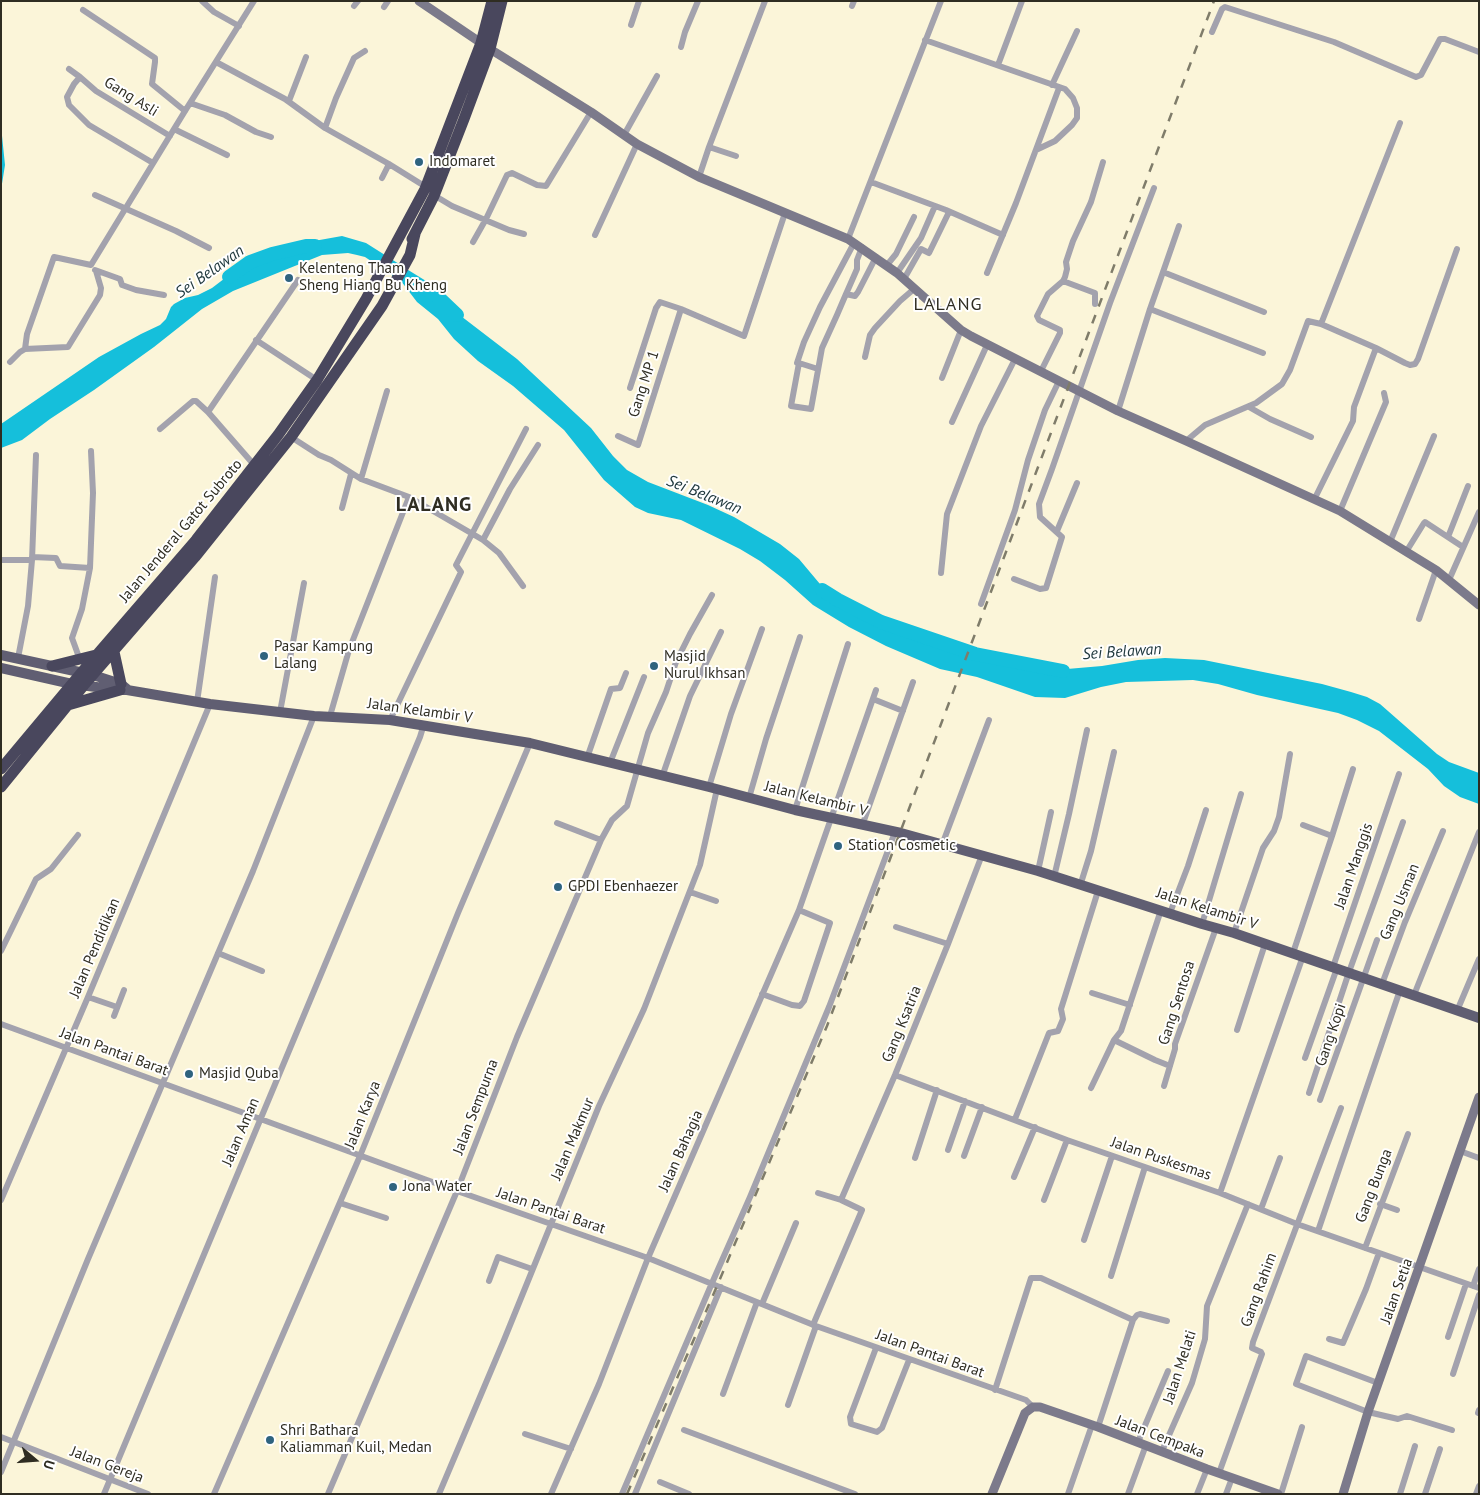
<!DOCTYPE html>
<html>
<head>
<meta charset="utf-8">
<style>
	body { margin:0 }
	#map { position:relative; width:1480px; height:1495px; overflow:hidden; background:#fbf5d9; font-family:"PT Sans",sans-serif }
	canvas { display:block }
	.frame { position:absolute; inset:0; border:2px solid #2f2d22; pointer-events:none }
	.north { position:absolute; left:10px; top:1435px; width:50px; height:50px; -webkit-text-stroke:4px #fff; paint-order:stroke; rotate:108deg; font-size:14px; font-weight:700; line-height:20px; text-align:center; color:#2f2d22 }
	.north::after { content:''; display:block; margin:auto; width:18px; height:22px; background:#2f2d22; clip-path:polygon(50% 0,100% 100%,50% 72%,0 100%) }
</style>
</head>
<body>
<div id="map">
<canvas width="1480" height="1495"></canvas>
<div class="frame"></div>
<div class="north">U</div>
</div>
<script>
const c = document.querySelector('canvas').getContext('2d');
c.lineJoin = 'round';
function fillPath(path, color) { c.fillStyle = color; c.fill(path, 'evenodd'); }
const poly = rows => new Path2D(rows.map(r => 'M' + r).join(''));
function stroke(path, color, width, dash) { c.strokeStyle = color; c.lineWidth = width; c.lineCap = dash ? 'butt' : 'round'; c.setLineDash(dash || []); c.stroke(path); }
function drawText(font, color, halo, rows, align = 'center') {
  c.font = font + ' "PT Sans",sans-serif'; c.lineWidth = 4; c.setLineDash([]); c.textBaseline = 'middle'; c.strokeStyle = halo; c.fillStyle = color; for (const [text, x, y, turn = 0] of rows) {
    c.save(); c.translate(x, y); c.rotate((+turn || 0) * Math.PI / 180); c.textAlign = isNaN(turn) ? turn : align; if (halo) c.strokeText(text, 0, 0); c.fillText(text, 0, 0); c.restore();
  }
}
fillPath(poly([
	[1,126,5,165,1,190],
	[342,236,366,243,407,269,416,285,440,300,517,359,591,428,613,456,627,470,648,482,708,505,734,517,780,544,799,559,825,590,853,610,921,638,948,646,1002,661,1039,668,1067,669,1102,666,1138,660,1165,658,1204,660,1322,684,1351,692,1367,697,1380,704,1437,754,1449,762,1479,773,1479,804,1460,797,1444,786,1428,769,1379,731,1357,720,1338,713,1257,695,1218,684,1193,680,1126,682,1101,687,1065,698,1035,697,977,677,940,669,886,646,849,627,813,605,785,580,760,561,740,549,681,520,648,513,635,507,604,480,564,430,513,386,478,361,454,339,438,319,417,302,401,281,365,257,357,255,348,253,322,255,233,291,202,309,154,347,94,390,50,419,22,440,1,448,1,424,99,357,141,334,160,325,166,319,171,307,174,304,185,298,198,295,212,288,233,272,245,266,279,255,314,241]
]), '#15bfdb');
stroke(poly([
	[398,272,437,296,457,315],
	[229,277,250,262,272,254,306,246,315,246],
	[822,590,838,600,881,622,975,654,1063,671]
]), '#15bfdb', 14);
stroke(poly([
	[202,1,214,12,239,26],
	[354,6,358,1],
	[852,6,854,1],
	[384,7,388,1],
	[83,10,155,58,155,62,152,84,185,111],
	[631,25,639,1],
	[1212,32,1222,9,1225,7,1334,42,1416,77,1421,75,1440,39,1445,39,1479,52],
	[925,40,1065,89,1073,98,1077,108,1077,118,1072,125,1055,141,1036,150],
	[681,47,685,32,698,1],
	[216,62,285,99,325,128,336,98,354,58,365,51],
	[998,65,1022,1],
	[69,69,80,77,74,84,67,97,69,105,89,125,153,163],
	[80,77,96,91,170,136],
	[1052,85,1077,31],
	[289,101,306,57],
	[190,103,225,115,256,132,271,137],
	[325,128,389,164,426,187],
	[174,129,227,155],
	[624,135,657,76],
	[709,147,736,156],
	[699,177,709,147,765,1],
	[382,178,389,164],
	[871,182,946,210,1003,235],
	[432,194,452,206,509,230,524,234],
	[95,195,176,231,209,248],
	[595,235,637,144],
	[848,239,941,1],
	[473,242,486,219,507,175,512,173,537,185,546,186,591,112],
	[854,243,820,307,804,342,797,363,799,363,791,406,811,409,822,348,837,315,846,294,855,296,858,292,876,257],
	[887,265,896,254,914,217],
	[95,270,120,279,122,285,136,290,164,295],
	[1163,272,1179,226],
	[897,273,921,238,935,206],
	[987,273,1016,203,1059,88],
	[904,279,921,249,929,253,949,212],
	[1063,281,1095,293,1095,304],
	[846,294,857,269,857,260,862,247],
	[1150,309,1163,272,1264,312],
	[1321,324,1400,123],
	[256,340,317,380],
	[1376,348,1405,363,1410,365,1415,364,1418,359,1457,249],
	[25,349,27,334,54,257,91,265,185,111,254,1],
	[865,357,870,335,875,328,900,301,914,289],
	[10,362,20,352,25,349,68,347,100,295,101,288,96,271],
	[799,363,818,369],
	[1041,371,1060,333,1060,330,1039,320,1037,316,1048,294,1063,281,1065,277,1067,269,1066,262,1073,241,1091,202,1103,162],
	[942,378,961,330],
	[630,388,656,308,660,302,681,309,744,336,785,213],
	[1249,407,1270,419,1311,437],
	[1118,411,1150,309,1263,353],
	[208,412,298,280],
	[952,422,987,345],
	[160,429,193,401,196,401,208,412,255,466],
	[618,436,638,445,681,309],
	[291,437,319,455,331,460,361,479,409,497,483,540,499,553,523,586],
	[1186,441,1205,425,1256,403,1282,384,1290,370,1308,321,1321,324,1376,348,1354,407,1353,421,1314,500],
	[361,479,387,391],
	[342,508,351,474],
	[1340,511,1386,402,1384,393],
	[1057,531,1077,483],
	[1448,537,1468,486],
	[483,540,510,489,538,445],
	[1390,542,1434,436],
	[1406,552,1424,523,1425,522,1463,547],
	[32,557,56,558,60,566,90,568],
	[1,560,32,560],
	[941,573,947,514,981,426,1015,359],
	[1014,579,1040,589,1046,588,1062,537,1040,517,1039,504,1052,469,1110,303,1154,188],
	[1449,580,1479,512],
	[981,604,1015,510,1028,460,1045,410,1059,381],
	[1419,619,1436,570],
	[18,658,28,606,32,560,36,455],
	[80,660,72,638,82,609,90,568,93,493,91,451],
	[873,699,903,711],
	[197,702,215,577],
	[280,712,304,583],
	[330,716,349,650,409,497],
	[390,720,461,572,456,565,526,429],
	[587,758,611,689,620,688,626,673],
	[610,763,644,677],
	[662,777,690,696,721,632],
	[709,787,731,714,762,629],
	[749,798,766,739,800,637],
	[795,810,848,644],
	[557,823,601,840],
	[862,826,913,682],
	[1332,836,1353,769],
	[942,845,989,720],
	[1038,871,1051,812],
	[1054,877,1069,814,1087,730],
	[1080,886,1091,851,1114,752],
	[690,892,716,901],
	[1170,913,1188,866,1206,810],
	[1202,924,1241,794],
	[896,927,948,944],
	[1234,933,1263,848,1274,831,1279,817,1290,754],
	[1,951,36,879,51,869,78,835],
	[218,953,262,971],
	[1293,953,1332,836,1303,825],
	[1333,967,1399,774],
	[1382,984,1405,922,1443,831],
	[1092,993,1130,1005],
	[762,994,792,1005,800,1006,804,1001,830,923,799,910],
	[1414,995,1479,832],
	[88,997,117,1007],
	[1457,1011,1479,959],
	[114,1016,124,990],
	[1,1024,457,1191,648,1258,816,1326,1026,1400,1033,1407],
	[1237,1030,1265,944],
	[1114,1040,1155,1060,1170,1066],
	[1305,1058,1337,968],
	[895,1075,1067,1140,1220,1193,1297,1224,1479,1288],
	[1164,1086,1175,1049,1175,1044,1216,928],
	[1091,1088,1114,1040,1121,1031,1161,910],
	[1309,1093,1349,972,1403,822],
	[1320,1100,1377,940],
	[1015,1119,1049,1033,1058,1031,1063,1019,1061,1009,1098,891],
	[948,1150,965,1101],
	[1460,1151,1479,1158],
	[964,1156,982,1107],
	[915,1158,937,1090],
	[1014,1177,1035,1127],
	[1220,1193,1303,956],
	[1,1200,88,997,210,704],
	[841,1200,895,1075,948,944,982,855],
	[1044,1200,1067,1140],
	[340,1203,386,1218],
	[1380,1204,1397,1210],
	[1261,1209,1280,1158],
	[1318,1231,1400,990],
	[1084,1240,1112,1156],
	[1365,1248,1408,1134],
	[1111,1276,1145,1167],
	[489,1281,498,1257,532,1269],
	[1473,1286,1479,1269],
	[762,1304,796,1223],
	[813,1325,862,1210,841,1200,818,1193],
	[1448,1337,1466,1284],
	[1329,1339,1343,1343,1366,1289,1379,1253],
	[876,1348,850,1417,851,1424,877,1432,882,1428,909,1360],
	[1453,1374,1479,1295],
	[1378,1383,1306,1356,1296,1384,1368,1412,1398,1419,1407,1416,1452,1430],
	[995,1390,1031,1278,1041,1278,1133,1320],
	[723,1394,757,1302],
	[788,1405,816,1326],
	[1478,1413,1479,1410],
	[1098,1427,1133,1320,1137,1315,1140,1314,1167,1321],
	[684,1430,855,1494],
	[525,1434,571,1449],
	[1,1437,148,1494],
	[1138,1442,1168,1371],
	[1162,1451,1192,1383,1205,1339,1207,1306,1248,1204],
	[1,1472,88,1259,253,871,314,716],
	[1219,1473,1262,1354,1261,1352,1252,1348,1253,1342,1341,1108],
	[660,1482,689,1494],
	[104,1494,420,737,424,724],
	[214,1494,360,1156,458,913,530,743],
	[328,1494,457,1191,517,1037,601,840,612,820,627,806,648,733,666,692,676,662,690,634,712,595],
	[439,1494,504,1340,599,1106,644,1009,700,865,717,789],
	[551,1494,599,1384,648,1258,799,910,876,690],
	[622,1494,712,1283,750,1197,829,1007,895,832],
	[635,1494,721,1287],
	[1068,1494,1092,1425],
	[1128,1494,1146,1445],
	[1197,1494,1207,1469],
	[1226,1494,1232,1478],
	[1281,1494,1302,1427],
	[1400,1494,1415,1446],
	[1425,1494,1440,1449],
	[1476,1494,1479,1486]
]), '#a3a2ad', 6);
stroke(poly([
	[419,1,490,49,591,112,637,144,699,177,848,239,897,273,961,330,971,336,1118,411,1186,441,1340,511,1436,570,1479,605],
	[992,1494,1025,1413,1033,1407,1040,1407,1098,1427,1207,1469,1278,1494],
	[1343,1494,1368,1412,1479,1097]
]), '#7c7a8b', 9);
stroke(poly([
	[1,655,93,675,121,684,127,689],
	[1,668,72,684,120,690,127,690,210,704,314,716,390,720,530,743,709,787,795,810,901,833,1038,871,1202,924,1234,933,1479,1018]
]), '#605e72', 10);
stroke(poly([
	[412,239,434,196,464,119,490,49,502,1],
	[114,652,121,684],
	[52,666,96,655],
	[68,705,120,690],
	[1,769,82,672,196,540,278,435,317,380,366,299,425,189,481,43,492,1],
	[1,787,84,685,195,557,291,437,382,306,410,255,415,234]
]), '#49475d', 11);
stroke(poly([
	[627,1494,717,1286,827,1026,1214,1]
]), '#7f7c6a', 2.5, [9, 9]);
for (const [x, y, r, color] of [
	[419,162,5,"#2f637f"],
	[289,278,5,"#2f637f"],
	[264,656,5,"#2f637f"],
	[654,666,5,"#2f637f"],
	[838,846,5,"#2f637f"],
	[558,887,5,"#2f637f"],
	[189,1074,5,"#2f637f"],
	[393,1187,5,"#2f637f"],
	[270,1440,5,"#2f637f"]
]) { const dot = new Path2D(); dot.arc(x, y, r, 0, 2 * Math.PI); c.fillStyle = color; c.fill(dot); stroke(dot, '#fff', 2); }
drawText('15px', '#2f2d22', '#fff', [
	["Gang Asli",131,97,32],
	["Gang MP 1",644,384,-72],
	["Jalan Jenderal Gatot Subroto",181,531,-50],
	["Jalan Kelambir V",420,711,8],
	["Jalan Kelambir V",816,799,14],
	["Jalan Manggis",1354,866,-71],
	["Gang Usman",1400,902,-68],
	["Jalan Kelambir V",1207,909,18],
	["Jalan Pendidikan",95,948,-67],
	["Gang Sentosa",1177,1003,-72],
	["Gang Ksatria",902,1024,-68],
	["Gang Kopi",1331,1035,-71],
	["Jalan Pantai Barat",114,1052,20],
	["Jalan Sempurna",476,1107,-69],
	["Jalan Karya",363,1115,-68],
	["Jalan Aman",241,1132,-67],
	["Jalan Makmur",573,1139,-67],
	["Jalan Bahagia",681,1151,-66],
	["Jalan Puskesmas",1161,1159,19],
	["Gang Bunga",1374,1186,-69],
	["Jalan Pantai Barat",551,1211,19],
	["Gang Rahim",1259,1290,-70],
	["Jalan Setia",1397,1291,-70],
	["Jalan Pantai Barat",930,1354,20],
	["Jalan Melati",1180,1367,-72],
	["Jalan Cempaka",1160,1437,21],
	["Jalan Gereja",107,1465,21]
]);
drawText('15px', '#2f2d22', '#fff', [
	["Indomaret",429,162],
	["Kelenteng Tham",299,269],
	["Sheng Hiang Bu Kheng",299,286],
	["Pasar Kampung",274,647],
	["Lalang",274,664],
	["Masjid",664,657],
	["Nurul Ikhsan",664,674],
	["Station Cosmetic",848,846],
	["GPDI Ebenhaezer",568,887],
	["Masjid Quba",199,1074],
	["Jona Water",403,1187],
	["Shri Bathara",280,1431],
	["Kaliamman Kuil, Medan",280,1448]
], 'left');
drawText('italic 16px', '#223a3f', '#fff', [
	["Sei Belawan",210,272,-35],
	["Sei Belawan",704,495,22],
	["Sei Belawan",1122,652,-4]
]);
c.letterSpacing = '1px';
drawText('18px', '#2f2d22', '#fff', [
	["LALANG",948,305]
]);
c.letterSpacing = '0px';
c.letterSpacing = '1px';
drawText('bold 20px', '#2f2d22', '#fff', [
	["LALANG",434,505]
]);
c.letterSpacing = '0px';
</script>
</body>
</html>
